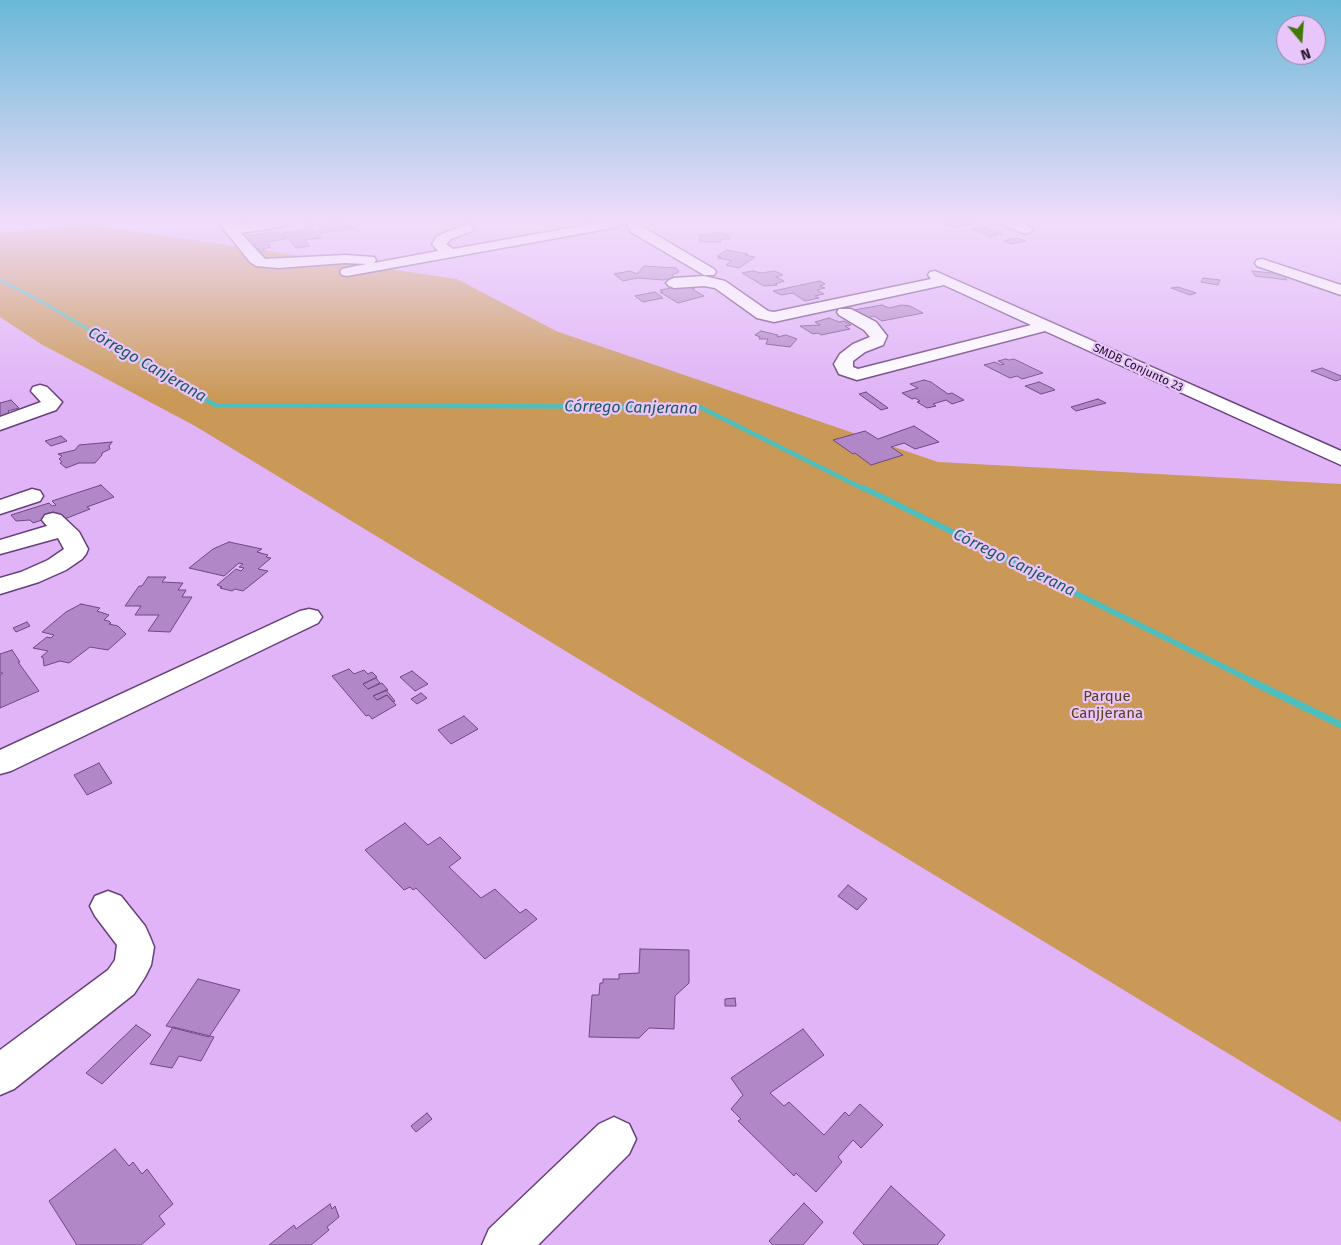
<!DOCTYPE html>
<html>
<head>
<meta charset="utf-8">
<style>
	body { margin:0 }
	#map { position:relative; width:1341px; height:1245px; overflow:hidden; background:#e0b4f7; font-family:"Fira Sans",sans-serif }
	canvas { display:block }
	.north { position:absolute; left:1276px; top:15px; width:50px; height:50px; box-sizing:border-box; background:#e8c5fb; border:1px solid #997ea8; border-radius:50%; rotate:162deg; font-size:14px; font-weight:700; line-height:20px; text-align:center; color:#23132b }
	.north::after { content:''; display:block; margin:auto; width:18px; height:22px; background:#437807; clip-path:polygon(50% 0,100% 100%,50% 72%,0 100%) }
</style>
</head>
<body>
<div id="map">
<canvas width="1341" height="1245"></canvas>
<div class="north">N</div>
</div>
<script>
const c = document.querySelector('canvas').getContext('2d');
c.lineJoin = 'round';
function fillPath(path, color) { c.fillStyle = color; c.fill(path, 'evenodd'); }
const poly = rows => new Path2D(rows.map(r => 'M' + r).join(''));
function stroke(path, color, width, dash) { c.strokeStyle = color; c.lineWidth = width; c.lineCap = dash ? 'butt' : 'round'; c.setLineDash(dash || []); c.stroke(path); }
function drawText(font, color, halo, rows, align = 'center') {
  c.font = font + ' "Fira Sans",sans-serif'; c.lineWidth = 4.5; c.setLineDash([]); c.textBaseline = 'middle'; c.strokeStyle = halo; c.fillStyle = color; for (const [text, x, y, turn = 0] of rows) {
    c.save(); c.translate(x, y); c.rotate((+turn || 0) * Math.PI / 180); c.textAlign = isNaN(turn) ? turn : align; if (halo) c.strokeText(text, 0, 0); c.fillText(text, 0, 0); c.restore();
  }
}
fillPath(poly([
	[91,225,457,279,556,331,938,462,1341,484,1341,1122,195,426,41,344,0,317,0,233]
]), '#ca9957');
stroke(poly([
	[0,280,39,300,106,340]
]), '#4ebfbd', 3);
stroke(poly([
	[104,339,215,405,700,407,866,490]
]), '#4ebfbd', 4.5);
stroke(poly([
	[864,488,1254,682]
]), '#4ebfbd', 5.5);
stroke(poly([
	[1251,681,1341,725]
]), '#4ebfbd', 7);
const building = poly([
	[301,223,311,223,309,224,321,238,305,240,310,246,296,248,283,233,306,230,301,223],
	[334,223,347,223,354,228,320,233,318,230,322,230,319,226,314,226,334,223],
	[941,223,960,224,976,223,953,227,941,223],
	[984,227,995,232,1003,234,994,234,997,235,990,237,985,234,987,234,972,229,984,227],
	[273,232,282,234,286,239,267,242,271,247,263,249,265,251,259,253,257,250,260,248,256,249,254,245,256,245,247,236,273,232],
	[713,233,726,233,730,237,729,239,721,239,721,242,700,242,699,235,711,235,713,233],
	[1017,238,1026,241,1012,244,1004,241,1017,238],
	[727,250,748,254,745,255,755,257,739,268,726,265,732,261,718,258,721,257,717,256,727,250],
	[644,266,676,268,679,272,672,275,674,278,663,280,638,278,623,281,614,274,630,271,637,274,644,266],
	[753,271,761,273,775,271,783,275,776,277,784,281,775,284,777,285,764,286,742,273,753,271],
	[1252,271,1282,274,1287,280,1255,276,1252,271],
	[1203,278,1220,280,1218,285,1201,282,1203,278],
	[820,281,825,284,820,286,825,288,817,290,824,294,815,296,819,298,805,301,793,293,781,295,773,291,820,281],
	[689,285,695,288,692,289,704,296,678,303,660,292,663,292,660,290,689,285],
	[1178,287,1196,293,1190,295,1171,288,1178,287],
	[655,292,663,298,643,302,635,296,655,292],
	[882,305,889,308,902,305,910,306,923,313,882,321,874,316,867,318,854,310,882,305],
	[829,318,839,322,844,321,851,325,845,326,850,329,821,335,818,333,813,334,800,326,820,325,815,322,829,318],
	[761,331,778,335,777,337,786,335,797,339,790,347,766,344,768,339,759,339,760,337,755,335,761,331],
	[1006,359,1009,360,1014,359,1043,373,1022,379,1017,376,1010,378,984,365,995,362,1001,365,1004,364,998,361,1006,359],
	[1322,368,1341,376,1341,379,1336,381,1311,371,1322,368],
	[924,380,931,382,948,394,952,393,964,400,952,404,946,400,933,404,936,406,927,408,917,402,920,401,915,398,912,399,902,393,918,388,910,384,924,380],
	[1039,382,1052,388,1055,390,1041,394,1025,386,1039,382],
	[866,392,888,408,881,410,859,394,866,392],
	[1098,399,1106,403,1076,411,1071,407,1098,399],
	[11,400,19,408,8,411,13,416,0,420,0,403,11,400],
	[914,426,939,442,915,449,904,443,891,447,903,455,871,465,855,453,853,454,833,440,865,431,878,439,914,426],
	[61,436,67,441,51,446,45,441,61,436],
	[112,442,109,446,110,449,102,453,102,455,95,463,79,463,66,468,60,463,62,462,59,459,62,456,58,454,75,450,79,445,112,442],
	[101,485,114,497,87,507,90,509,62,520,57,515,33,523,30,520,16,521,11,515,49,503,52,506,56,505,52,501,101,485],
	[229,542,262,549,257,552,268,555,266,557,271,558,258,569,268,571,243,591,235,589,232,591,220,588,222,587,217,585,236,569,241,571,244,568,239,567,243,564,239,563,224,576,189,568,213,549,229,542],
	[148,577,166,577,162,582,183,583,178,590,186,590,182,597,192,597,170,632,148,631,159,615,135,615,141,606,125,606,139,586,142,586,148,577],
	[81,604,100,608,97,611,109,615,104,620,109,621,111,623,109,624,118,626,126,634,108,650,90,647,69,663,60,661,44,666,43,657,41,657,48,651,33,648,47,637,51,638,54,635,42,632,66,612,81,604],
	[27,622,30,626,16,632,13,628,27,622],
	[12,650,20,662,18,662,39,691,0,708,0,675,3,673,0,673,0,654,12,650],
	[349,669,354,674,364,670,368,674,372,672,377,677,363,684,368,689,382,683,388,690,373,696,377,700,387,695,396,705,372,719,369,715,366,716,332,676,349,669],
	[412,671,428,684,415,691,400,677,412,671],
	[376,678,380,683,368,689,363,684,376,678],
	[386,690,395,701,393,702,387,695,377,700,373,696,386,690],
	[421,693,427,698,417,704,411,699,421,693],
	[464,716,478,729,451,744,438,730,464,716],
	[99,763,112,783,87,795,74,775,99,763],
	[405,823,428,845,440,837,461,858,449,867,481,898,495,889,520,913,526,909,537,919,485,959,416,888,413,890,410,887,404,890,365,850,405,823],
	[848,885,867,899,857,910,838,896,848,885],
	[640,949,689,950,689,983,675,996,674,1029,649,1028,639,1038,589,1037,592,995,599,995,600,983,603,983,603,979,619,979,619,974,639,973,640,949],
	[198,979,240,990,209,1037,166,1026,198,979],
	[735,998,736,1006,725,1006,725,999,735,998],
	[136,1025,151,1035,102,1084,86,1073,136,1025],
	[173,1027,214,1037,201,1061,179,1056,172,1068,150,1064,173,1027],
	[803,1029,824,1055,770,1093,784,1106,789,1102,824,1135,845,1112,849,1116,860,1104,883,1125,861,1148,853,1140,838,1157,842,1162,816,1192,796,1173,794,1176,738,1121,741,1119,731,1109,743,1095,731,1078,803,1029],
	[427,1113,432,1119,416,1132,411,1126,427,1113],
	[115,1149,129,1166,133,1162,142,1174,147,1169,173,1204,159,1216,165,1224,141,1245,77,1245,49,1201,115,1149],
	[891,1186,945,1235,937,1245,864,1245,853,1233,891,1186],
	[804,1203,823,1222,803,1245,773,1245,769,1241,804,1203],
	[330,1204,332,1209,335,1206,339,1217,327,1227,329,1230,311,1245,269,1245,294,1225,296,1229,330,1204]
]);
fillPath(building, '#b187c7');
stroke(building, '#6f4883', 1);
const minor = poly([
	[219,223,233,223,235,226,253,223,287,223,285,226,280,227,241,233,265,259,345,255,374,257,376,260,374,263,438,251,432,244,437,236,467,224,474,228,472,231,451,239,446,244,453,249,597,223,625,223,618,227,347,276,342,275,340,272,342,269,366,264,345,263,278,268,256,266,250,262,219,223],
	[626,223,640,223,641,226,714,269,716,272,714,275,704,275,631,232,626,223],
	[1002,223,1020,223,1031,227,1033,230,1026,234,1004,226,1002,223],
	[1262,259,1341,285,1341,295,1257,266,1255,263,1257,260,1262,259],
	[935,271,1341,451,1341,465,1045,331,857,380,839,374,834,364,840,354,853,344,870,337,864,330,839,315,837,312,839,309,851,309,876,322,887,336,883,345,865,352,853,361,853,367,858,369,1031,325,944,285,774,322,757,318,715,288,704,286,674,288,669,286,666,283,669,280,674,278,704,276,725,281,768,311,774,312,931,279,928,275,930,272,935,271],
	[40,385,47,387,62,402,56,410,0,430,0,417,41,402,31,391,33,387,40,385],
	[32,489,40,491,43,496,40,501,0,514,0,500,32,489],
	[53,513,61,515,79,532,88,549,86,554,82,559,66,570,39,582,0,594,0,578,21,572,48,560,64,549,58,538,0,554,0,540,47,526,42,520,45,515,53,513],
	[309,609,318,611,322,617,318,623,11,771,0,774,0,750,300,611,309,609],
	[108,891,121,896,145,926,150,937,154,947,151,965,145,977,134,994,14,1089,0,1095,0,1050,108,970,115,960,117,945,95,916,90,906,95,896,108,891],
	[614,1117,629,1124,636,1139,629,1154,538,1245,482,1245,489,1229,599,1124,614,1117]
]);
stroke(minor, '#67407b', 3);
fillPath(minor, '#fff');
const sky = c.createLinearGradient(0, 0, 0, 397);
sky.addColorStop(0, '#6ab8d7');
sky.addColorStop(0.56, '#f1ddfb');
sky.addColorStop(1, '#f1ddfb00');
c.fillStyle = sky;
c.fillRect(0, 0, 1341, 397);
drawText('12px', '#23132b', '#e8c5fb', [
	["SMDB Conjunto 23",1138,368,25]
]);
drawText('15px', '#583e1a', '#e8c5fb', [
	["Parque",1107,697],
	["Canjjerana",1107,714]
]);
drawText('italic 16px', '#1d5c5b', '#e8c5fb', [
	["Córrego Canjerana",147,365,30],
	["Córrego Canjerana",631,408,1],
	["Córrego Canjerana",1014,563,26]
]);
</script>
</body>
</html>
